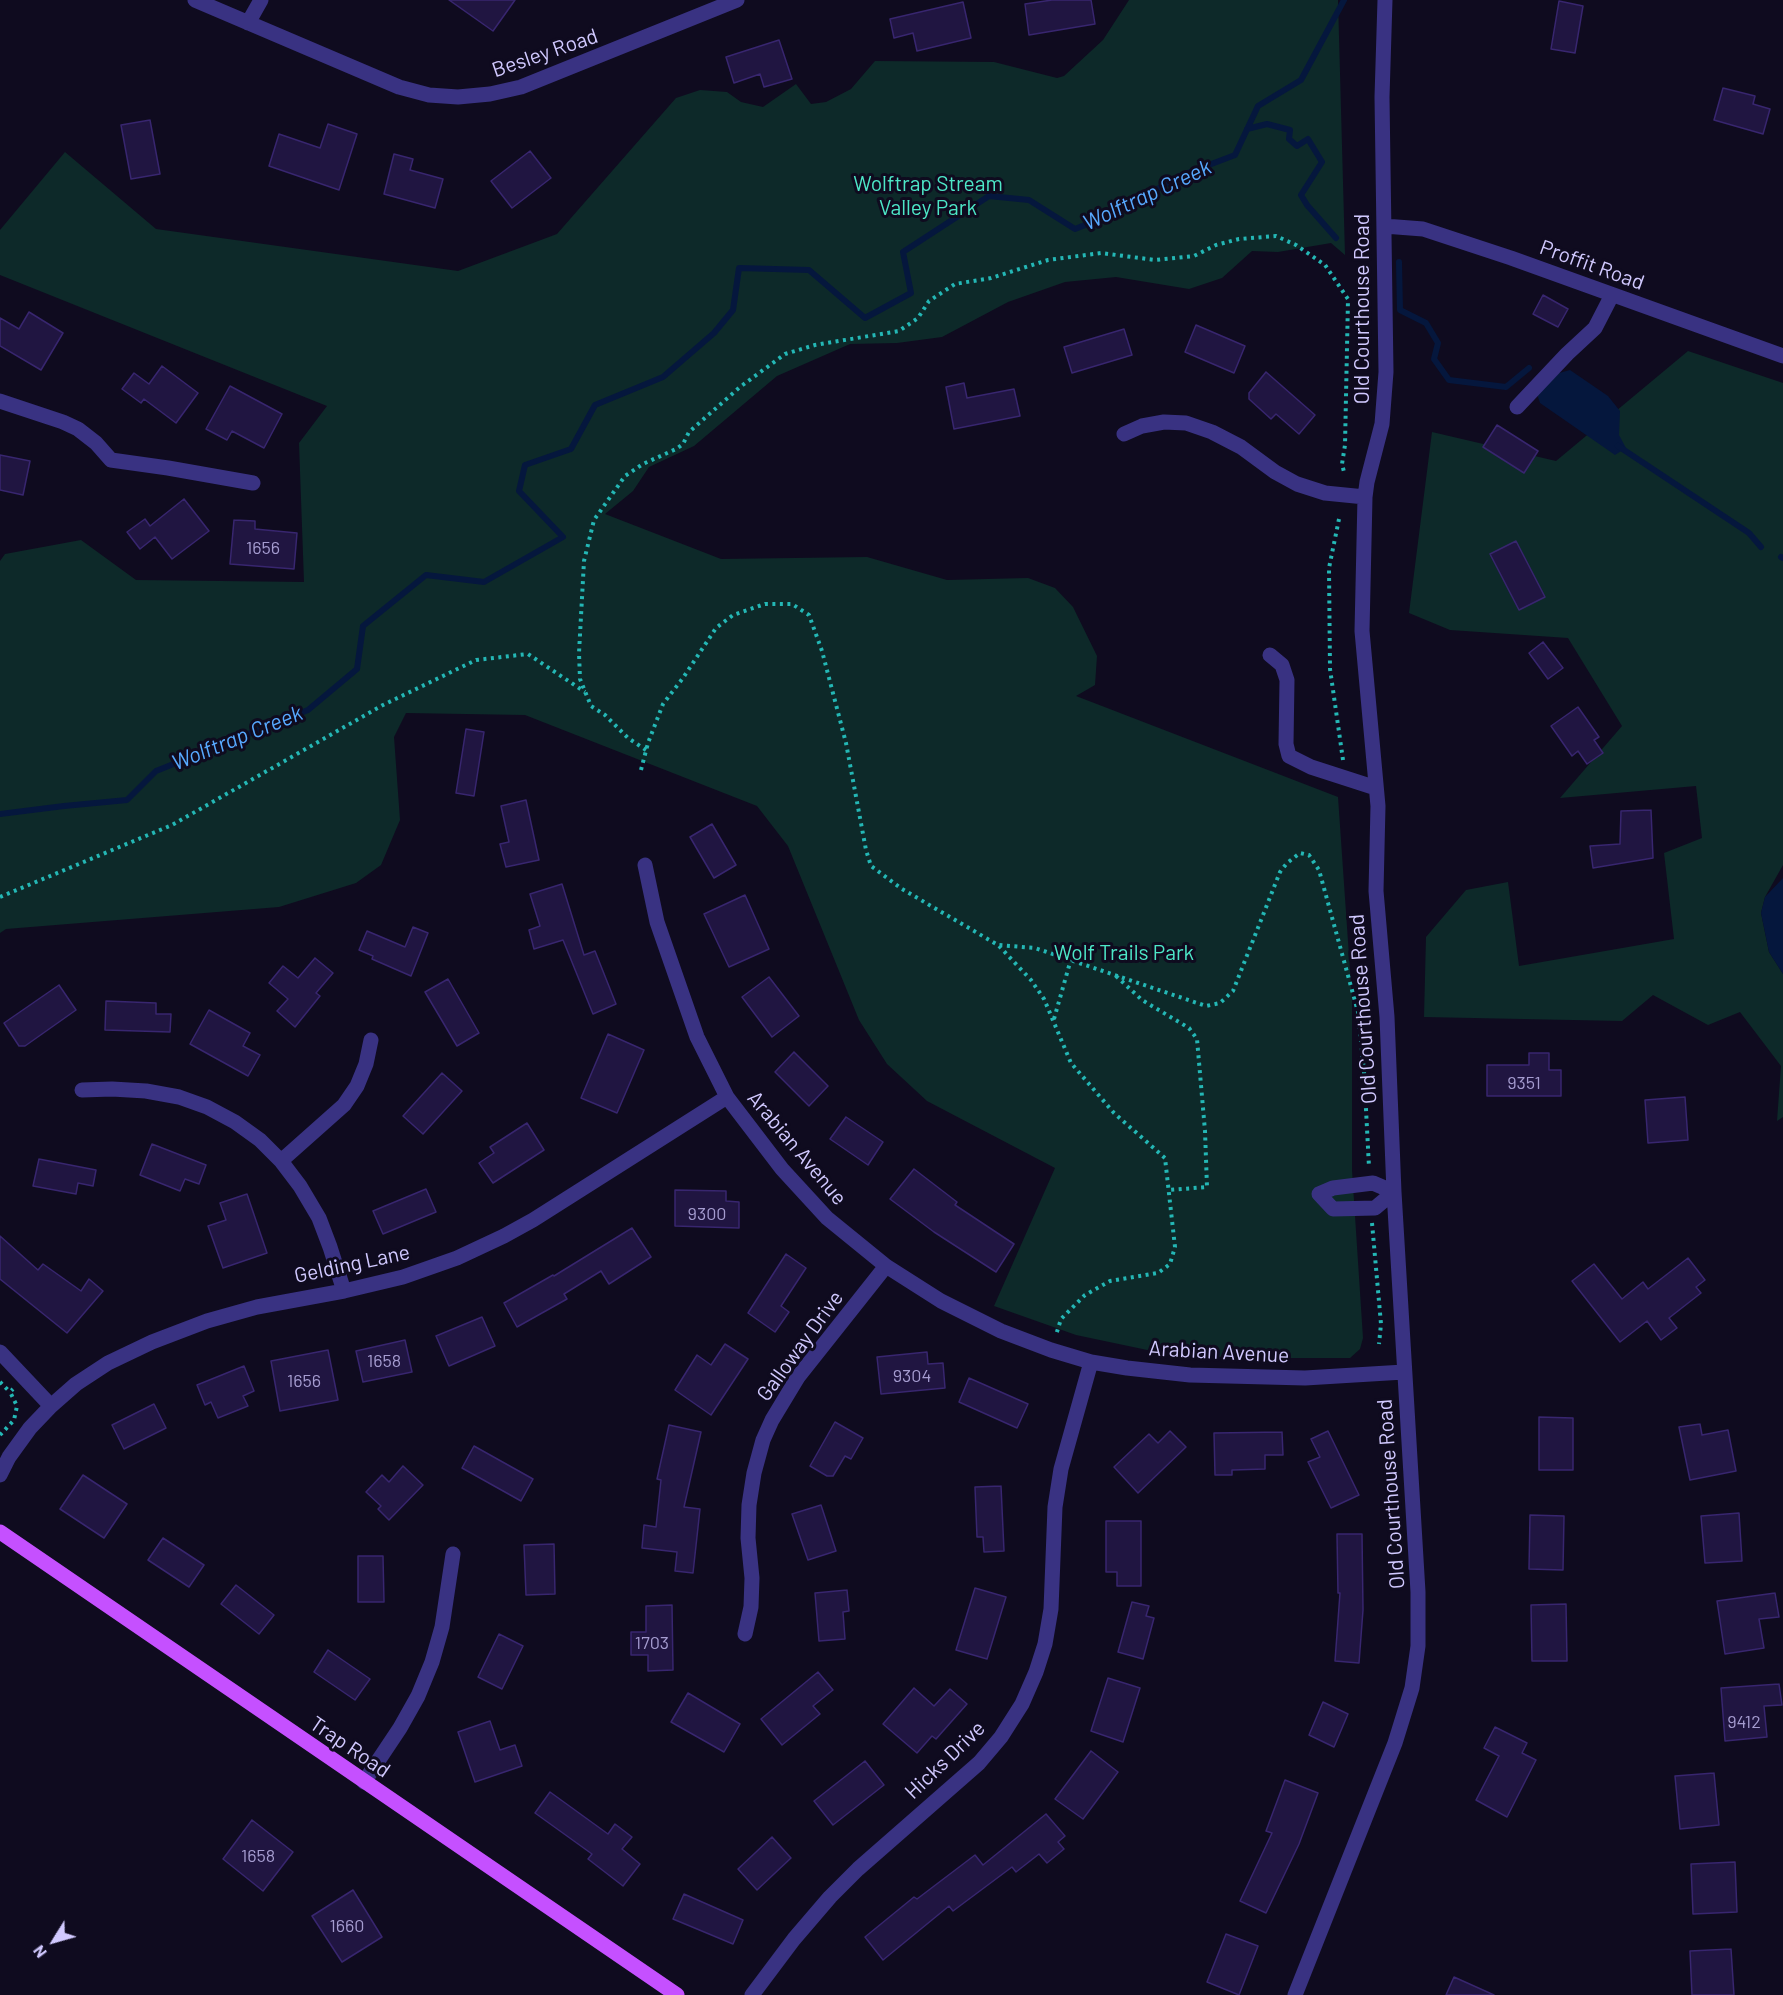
<!DOCTYPE html>
<html>
<head>
<meta charset="utf-8">
<style>
	body { margin:0 }
	#map { position:relative; width:1783px; height:1995px; overflow:hidden; background:#0f0b1f; font-family:Barlow,sans-serif }
	canvas { display:block }
	.north { position:absolute; left:24px; top:1911px; width:60px; height:60px; -webkit-text-stroke:4px #0f0b1f; paint-order:stroke; rotate:233deg; font-size:16px; font-weight:700; line-height:24px; text-align:center; color:#d1c9ff }
	.north::after { content:''; display:block; margin:auto; width:21px; height:27px; background:#d1c9ff; clip-path:polygon(50% 0,100% 100%,50% 72%,0 100%) }
</style>
</head>
<body>
<div id="map">
<canvas width="1783" height="1995"></canvas>
<div class="north">N</div>
</div>
<script>
const c = document.querySelector('canvas').getContext('2d');
c.lineJoin = 'round';
function fillPath(path, color) { c.fillStyle = color; c.fill(path, 'evenodd'); }
const poly = rows => new Path2D(rows.map(r => 'M' + r).join(''));
function stroke(path, color, width, dash) { c.strokeStyle = color; c.lineWidth = width; c.lineCap = dash ? 'butt' : 'round'; c.setLineDash(dash || []); c.stroke(path); }
function drawText(font, color, halo, rows, align = 'center') {
  c.font = font + ' Barlow,sans-serif'; c.lineWidth = 6; c.setLineDash([]); c.textBaseline = 'middle'; c.strokeStyle = halo; c.fillStyle = color; for (const [text, x, y, turn = 0] of rows) {
    c.save(); c.translate(x, y); c.rotate((+turn || 0) * Math.PI / 180); c.textAlign = isNaN(turn) ? turn : align; if (halo) c.strokeText(text, 0, 0); c.fillText(text, 0, 0); c.restore();
  }
}
fillPath(poly([
	[1129,0,1338,0,1345,255,1331,243,1278,252,1252,251,1222,278,1189,289,1116,277,1065,282,1008,302,942,337,897,343,850,344,777,376,694,446,649,467,633,491,605,514,721,559,867,557,947,580,1028,578,1055,588,1073,607,1097,656,1095,685,1076,696,1338,797,1352,999,1352,1170,1363,1338,1360,1349,1350,1358,1230,1358,1152,1351,1076,1335,994,1306,1055,1168,927,1101,887,1064,859,1020,788,846,757,806,525,715,406,713,394,737,400,820,381,865,356,883,279,907,6,929,0,933,0,561,5,554,81,540,136,580,304,582,299,443,327,406,0,275,0,230,65,152,156,229,458,271,557,234,676,98,700,90,727,92,741,102,763,107,796,84,811,104,826,102,851,89,875,61,994,62,1057,78,1064,76,1103,40],
	[1688,351,1783,383,1783,865,1765,897,1761,913,1769,952,1783,974,1783,1117,1777,1121,1781,1066,1740,1012,1708,1025,1653,995,1622,1021,1424,1017,1426,937,1466,890,1508,882,1519,966,1674,939,1664,853,1702,838,1696,786,1560,798,1622,726,1568,638,1450,630,1409,613,1432,432,1556,461]
]), '#0d2929');
fillPath(poly([
	[1570,370,1608,396,1620,411,1619,435,1626,448,1615,455,1540,403,1537,394,1559,373],
	[1783,878,1783,974,1769,952,1761,913,1765,897]
]), '#05173d');
stroke(poly([
	[1247,129,1267,124,1290,130,1289,139,1297,146,1308,139,1322,162,1301,195,1307,205,1336,238],
	[1399,262,1400,310,1426,323,1438,343,1434,359,1449,380,1506,387,1529,368],
	[1618,446,1749,533,1761,547],
	[1781,557,1783,558],
	[0,814,64,806,127,800,156,771,308,710,357,669,363,626,426,575,484,582,563,537,519,491,525,465,571,449,595,405,663,377,714,333,733,310,739,268,809,270,865,318,911,293,903,252,989,196,1029,200,1075,229,1115,213,1180,176,1235,155,1258,106,1301,80,1344,0]
]), '#05173d', 6);
const building = poly([
	[449,0,515,0,493,31,449,0],
	[1052,0,1091,0,1095,24,1029,35,1025,4,1052,0],
	[1559,1,1583,6,1575,53,1551,49,1559,1],
	[963,2,971,38,917,51,913,33,894,38,890,19,963,2],
	[779,40,792,79,764,87,760,74,734,83,726,57,779,40],
	[1723,88,1755,96,1753,104,1770,109,1763,134,1714,120,1723,88],
	[150,120,160,174,131,179,121,125,150,120],
	[328,124,357,134,339,190,269,166,279,134,320,148,328,124],
	[530,151,551,178,512,208,491,181,530,151],
	[394,154,413,159,410,170,443,179,435,208,384,194,394,154],
	[1543,295,1568,309,1558,327,1533,314,1543,295],
	[29,312,63,333,41,370,0,346,0,318,19,329,29,312],
	[1196,325,1245,346,1234,373,1185,352,1196,325],
	[1124,329,1132,355,1072,373,1064,347,1124,329],
	[162,366,198,393,176,423,144,399,141,403,122,389,134,373,149,384,162,366],
	[1266,372,1315,415,1299,434,1276,414,1271,419,1249,399,1249,393,1266,372],
	[964,383,967,398,1014,389,1020,416,954,429,946,387,964,383],
	[230,386,282,414,264,448,232,431,227,440,206,429,230,386],
	[1497,425,1538,451,1524,473,1483,447,1497,425],
	[0,455,30,461,23,495,0,490,0,455],
	[184,499,209,531,172,559,155,537,140,549,127,532,145,519,150,526,184,499],
	[234,520,255,521,255,529,297,533,294,569,230,564,234,520],
	[1516,541,1545,597,1519,610,1490,554,1516,541],
	[1543,642,1563,668,1548,679,1529,653,1543,642],
	[1578,707,1599,737,1594,740,1603,753,1587,764,1578,751,1572,756,1551,726,1578,707],
	[466,729,484,732,474,796,456,793,466,729],
	[526,800,539,860,506,867,500,844,509,842,501,806,526,800],
	[1651,810,1653,858,1593,868,1590,846,1620,844,1621,811,1651,810],
	[712,824,736,865,714,878,690,837,712,824],
	[562,884,584,955,595,951,616,1004,593,1014,563,940,534,949,529,930,540,926,530,894,562,884],
	[745,895,769,949,729,967,704,914,745,895],
	[413,927,428,933,411,976,372,959,373,956,359,950,367,931,405,947,413,927],
	[315,958,333,973,316,993,320,996,295,1027,277,1011,288,999,269,983,283,966,298,978,315,958],
	[769,977,799,1016,772,1037,742,997,769,977],
	[448,979,479,1033,457,1046,425,992,448,979],
	[59,985,76,1010,25,1046,19,1046,4,1023,59,985],
	[106,1001,156,1003,156,1014,171,1014,170,1032,105,1030,106,1001],
	[209,1010,250,1033,243,1046,260,1055,248,1076,190,1044,209,1010],
	[608,1034,644,1050,617,1113,581,1098,608,1034],
	[794,1052,828,1086,809,1106,775,1072,794,1052],
	[1529,1053,1549,1053,1549,1070,1561,1070,1561,1096,1487,1096,1487,1065,1529,1065,1529,1053],
	[442,1073,462,1091,423,1134,403,1116,442,1073],
	[1685,1097,1688,1140,1648,1143,1645,1100,1685,1097],
	[846,1117,883,1142,868,1165,830,1139,846,1117],
	[527,1123,544,1150,493,1183,479,1163,494,1153,490,1147,527,1123],
	[152,1144,206,1165,199,1184,185,1179,180,1191,140,1175,152,1144],
	[39,1159,96,1170,93,1186,78,1183,76,1194,33,1186,39,1159],
	[914,1169,957,1202,955,1205,1014,1244,996,1272,934,1232,890,1199,914,1169],
	[426,1189,436,1212,383,1234,373,1211,426,1189],
	[675,1190,726,1191,726,1201,739,1202,739,1228,675,1226,675,1190],
	[247,1194,267,1253,223,1268,208,1226,226,1220,220,1203,247,1194],
	[632,1228,651,1257,609,1284,601,1271,564,1294,567,1299,517,1327,504,1303,553,1275,554,1276,632,1228],
	[0,1236,38,1270,43,1264,81,1291,89,1279,103,1291,67,1333,0,1279,0,1236],
	[786,1254,806,1268,781,1306,789,1312,775,1332,748,1313,786,1254],
	[1688,1258,1705,1280,1696,1287,1701,1293,1669,1318,1677,1328,1661,1340,1647,1321,1620,1342,1572,1281,1594,1264,1622,1299,1643,1282,1648,1289,1688,1258],
	[482,1317,495,1346,449,1366,436,1336,482,1317],
	[405,1340,412,1372,363,1382,356,1351,405,1340],
	[725,1344,748,1359,711,1415,675,1390,697,1355,711,1365,725,1344],
	[328,1350,338,1400,280,1411,271,1361,328,1350],
	[927,1352,928,1364,943,1363,945,1388,881,1394,877,1357,927,1352],
	[244,1366,254,1391,243,1396,248,1406,218,1418,211,1402,205,1405,197,1385,244,1366],
	[969,1378,1028,1404,1017,1428,959,1402,969,1378],
	[154,1404,166,1428,124,1449,112,1425,154,1404],
	[1539,1417,1573,1418,1573,1470,1539,1470,1539,1417],
	[835,1422,863,1438,851,1459,845,1456,833,1476,827,1476,810,1466,835,1422],
	[1700,1424,1702,1435,1728,1430,1736,1471,1690,1480,1679,1427,1700,1424],
	[669,1425,701,1432,684,1507,700,1509,693,1573,675,1571,677,1552,642,1548,644,1525,656,1527,661,1480,657,1479,669,1425],
	[1170,1431,1186,1447,1138,1493,1114,1467,1149,1434,1158,1443,1170,1431],
	[1328,1431,1359,1495,1331,1508,1308,1462,1320,1457,1311,1439,1328,1431],
	[1282,1432,1283,1455,1265,1455,1265,1469,1232,1470,1232,1475,1215,1475,1214,1433,1282,1432],
	[474,1446,533,1479,521,1501,462,1468,474,1446],
	[403,1466,423,1485,389,1520,378,1509,381,1506,366,1492,382,1475,389,1482,403,1466],
	[83,1475,127,1504,104,1538,60,1509,83,1475],
	[1001,1486,1004,1551,984,1552,983,1537,977,1537,975,1487,1001,1486],
	[821,1505,836,1551,808,1560,792,1514,821,1505],
	[1739,1513,1742,1561,1705,1563,1701,1516,1739,1513],
	[1530,1515,1564,1516,1563,1570,1529,1569,1530,1515],
	[1106,1521,1141,1521,1141,1586,1117,1586,1117,1572,1106,1572,1106,1521],
	[1337,1534,1362,1534,1363,1610,1359,1663,1335,1661,1340,1593,1338,1593,1337,1534],
	[163,1538,204,1565,189,1587,148,1560,163,1538],
	[554,1544,555,1594,526,1595,524,1545,554,1544],
	[358,1556,383,1556,384,1602,358,1602,358,1556],
	[236,1585,274,1615,259,1634,221,1604,236,1585],
	[975,1588,1006,1597,987,1659,956,1650,975,1588],
	[847,1590,849,1611,843,1612,845,1639,819,1641,815,1593,847,1590],
	[1775,1593,1779,1617,1759,1619,1764,1648,1725,1654,1717,1601,1775,1593],
	[1132,1602,1149,1606,1146,1616,1154,1618,1143,1659,1118,1652,1132,1602],
	[1566,1604,1567,1661,1532,1661,1531,1605,1566,1604],
	[672,1605,673,1670,648,1671,648,1655,631,1655,631,1632,646,1632,646,1606,672,1605],
	[499,1634,523,1646,502,1689,478,1677,499,1634],
	[328,1650,370,1679,355,1700,314,1672,328,1650],
	[818,1672,833,1690,813,1706,820,1714,782,1745,761,1719,818,1672],
	[1108,1678,1140,1688,1123,1742,1091,1731,1108,1678],
	[1779,1684,1782,1705,1764,1706,1767,1737,1725,1741,1721,1688,1779,1684],
	[914,1688,934,1706,950,1689,967,1704,936,1739,932,1736,917,1753,883,1724,914,1688],
	[688,1693,740,1724,724,1752,671,1722,688,1693],
	[1323,1702,1348,1714,1334,1747,1309,1735,1323,1702],
	[490,1721,500,1750,515,1745,522,1766,475,1782,458,1732,490,1721],
	[1495,1727,1527,1743,1522,1753,1536,1760,1507,1817,1476,1800,1499,1756,1484,1748,1495,1727],
	[1091,1751,1118,1772,1083,1819,1055,1799,1091,1751],
	[865,1761,884,1785,833,1825,814,1801,865,1761],
	[1714,1773,1719,1825,1680,1829,1675,1776,1714,1773],
	[1285,1780,1318,1793,1299,1844,1266,1913,1240,1901,1272,1833,1266,1831,1285,1780],
	[550,1792,608,1834,615,1824,632,1837,622,1849,640,1864,623,1886,588,1859,592,1854,535,1813,550,1792],
	[1046,1814,1065,1836,1058,1842,1064,1849,1047,1863,1039,1854,1016,1872,1012,1867,953,1911,949,1906,883,1960,865,1937,914,1897,917,1899,975,1855,983,1865,1046,1814],
	[252,1820,293,1852,263,1891,223,1859,252,1820],
	[772,1837,791,1858,757,1890,738,1869,772,1837],
	[1735,1862,1737,1912,1693,1914,1691,1864,1735,1862],
	[353,1890,382,1937,342,1962,312,1916,353,1890],
	[684,1894,743,1920,733,1944,673,1919,684,1894],
	[1226,1934,1258,1946,1239,1995,1207,1982,1226,1934],
	[1731,1949,1734,1995,1692,1995,1690,1951,1731,1949],
	[1454,1977,1494,1995,1446,1995,1454,1977]
]);
fillPath(building, '#201541');
stroke(building, '#38266f', 1.5);
stroke(poly([
	[1339,519,1329,568,1330,669,1343,760],
	[646,750,628,738,605,715,591,706,580,679,579,653,584,561,594,520,625,476,643,464,676,449,683,444,689,432,740,387,785,354,815,345,899,331,918,318,929,301,955,284,991,278,1048,260,1101,253,1155,260,1194,256,1216,245,1239,239,1276,236,1296,245,1325,265,1348,299,1345,445,1342,464,1344,472],
	[641,770,648,743,663,704,683,678,716,628,733,615,765,604,792,604,809,615,822,651,846,743,866,850,871,866,902,889,998,945,1035,948,1206,1006,1220,1003,1233,991,1280,872,1287,863,1300,853,1309,855,1319,870,1358,1012,1364,1071,1369,1167],
	[0,897,172,825,383,705,476,660,528,654,585,692],
	[999,946,1031,980,1044,999,1071,1063,1114,1113,1165,1158,1175,1247,1170,1264,1158,1273,1110,1281,1085,1295,1061,1319,1056,1335],
	[1116,976,1142,1000,1189,1028,1197,1039,1205,1131,1207,1187,1169,1190],
	[1054,1019,1071,959],
	[1372,1223,1381,1324,1379,1344],
	[0,1382,10,1392],
	[0,1435,14,1420,17,1406,10,1392,13,1389]
]), '#24b7b5', 4, [3, 4.5]);
stroke(poly([
	[195,0,399,87,429,95,458,97,490,94,521,87,737,0],
	[248,23,261,0],
	[1384,226,1423,229,1511,258,1783,356],
	[0,401,63,422,78,429,96,443,111,460,168,468,253,483],
	[1517,407,1567,354,1595,328,1612,295],
	[1124,434,1142,426,1164,422,1186,423,1212,432,1241,447,1275,472,1297,484,1325,493,1365,497],
	[1270,655,1282,665,1287,680,1286,744,1289,756,1311,767,1376,788],
	[645,865,657,922,697,1037,727,1097,782,1169,827,1218,886,1266,941,1301,1001,1331,1051,1350,1091,1362,1127,1368,1190,1375,1305,1378,1404,1372],
	[82,1090,112,1089,146,1091,179,1097,207,1107,235,1122,260,1140,281,1161,300,1186,319,1218,330,1247,344,1291],
	[281,1161,344,1105,357,1086,366,1064,371,1040],
	[1373,1183,1394,1192,1375,1208,1333,1209,1319,1194,1333,1188,1373,1183],
	[0,1352,51,1406],
	[0,1475,9,1457,30,1428,51,1406,76,1384,108,1363,152,1342,207,1321,257,1307,344,1291,403,1277,457,1258,504,1236,533,1220,727,1097],
	[745,1634,751,1607,752,1578,748,1538,749,1505,754,1473,763,1440,772,1420,798,1377,886,1266],
	[364,1782,400,1728,418,1696,432,1662,442,1627,453,1554],
	[752,1995,794,1939,830,1897,858,1869,979,1763,1001,1737,1022,1704,1036,1672,1045,1644,1051,1609,1055,1507,1061,1469,1091,1362],
	[1295,1995,1395,1743,1412,1688,1418,1646,1418,1592,1394,1192,1387,1017,1376,891,1378,806,1362,631,1365,497,1367,482,1382,424,1386,372,1382,97,1385,0]
]), '#393282', 15);
stroke(poly([
	[0,1532,677,1995]
]), '#c550ff', 15);
drawText('18px', '#a59cd0', null, [
	["1656",263,548],
	["9351",1524,1083],
	["9300",707,1214],
	["1658",384,1361],
	["9304",912,1376],
	["1656",304,1381],
	["1703",652,1643],
	["9412",1744,1722],
	["1658",258,1856],
	["1660",347,1926]
]);
drawText('21px', '#d1c9ff', '#0f0b1f', [
	["Besley Road",545,53,-19],
	["Proffit Road",1592,265,20],
	["Old Courthouse Road",1362,309,-90],
	["Old Courthouse Road",1363,1009,-94],
	["Arabian Avenue",797,1148,50],
	["Gelding Lane",352,1264,-12],
	["Galloway Drive",800,1346,-54],
	["Arabian Avenue",1219,1352,3],
	["Old Courthouse Road",1391,1494,-94],
	["Trap Road",350,1747,34],
	["Hicks Drive",945,1760,-44]
]);
drawText('21px', '#4de7c7', '#0f0b1f', [
	["Wolftrap Stream",928,184],
	["Valley Park",928,208],
	["Wolf Trails Park",1124,953]
]);
drawText('italic 22px', '#57a9ff', '#0f0b1f', [
	["Wolftrap Creek",1147,195,-25],
	["Wolftrap Creek",237,738,-22]
]);
</script>
</body>
</html>
